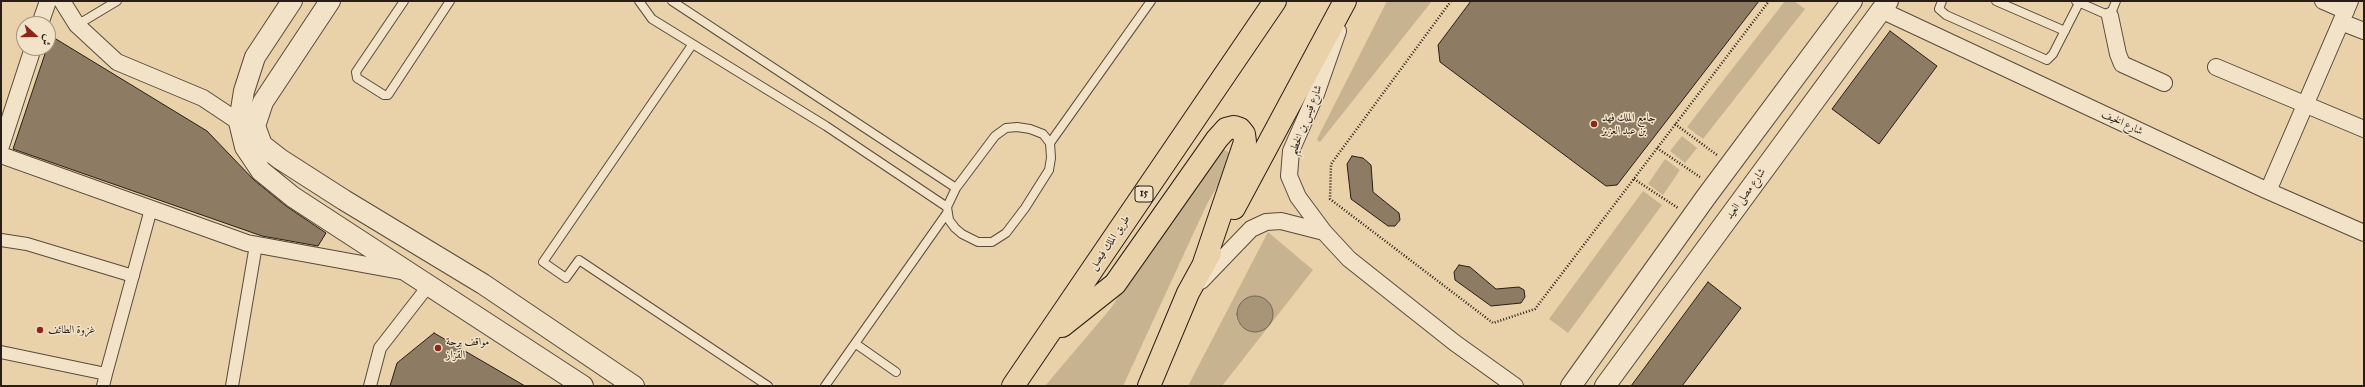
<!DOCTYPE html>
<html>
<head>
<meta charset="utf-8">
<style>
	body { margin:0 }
	#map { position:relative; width:2365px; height:387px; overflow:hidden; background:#e9d2aa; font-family:"IM FELL Great Primer",Amiri,serif }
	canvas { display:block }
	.frame { position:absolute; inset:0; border:2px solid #291e17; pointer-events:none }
	.north { position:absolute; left:16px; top:16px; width:40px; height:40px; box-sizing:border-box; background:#f1e2c8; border:1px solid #a19481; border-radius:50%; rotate:111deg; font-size:11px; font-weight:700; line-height:16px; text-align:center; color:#291e17 }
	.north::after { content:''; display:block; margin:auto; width:14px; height:18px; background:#8f2418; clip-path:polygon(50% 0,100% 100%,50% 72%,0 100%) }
</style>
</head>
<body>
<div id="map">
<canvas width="2365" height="387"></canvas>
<div class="frame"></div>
<div class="north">ش</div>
</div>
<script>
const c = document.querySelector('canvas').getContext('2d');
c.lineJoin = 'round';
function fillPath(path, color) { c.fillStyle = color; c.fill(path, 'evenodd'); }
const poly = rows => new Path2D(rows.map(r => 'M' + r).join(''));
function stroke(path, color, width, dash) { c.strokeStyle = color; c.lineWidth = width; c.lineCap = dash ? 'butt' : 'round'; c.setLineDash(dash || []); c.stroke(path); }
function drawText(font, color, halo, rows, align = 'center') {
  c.font = font + ' "IM FELL Great Primer",Amiri,serif'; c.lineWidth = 3; c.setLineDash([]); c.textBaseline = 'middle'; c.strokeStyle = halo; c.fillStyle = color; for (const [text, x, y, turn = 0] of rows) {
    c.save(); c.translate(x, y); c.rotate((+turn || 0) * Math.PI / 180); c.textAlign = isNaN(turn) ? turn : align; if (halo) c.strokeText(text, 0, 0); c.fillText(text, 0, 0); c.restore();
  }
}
fillPath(poly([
	[1387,1,1432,1,1320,142,1318,141,1317,139],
	[1785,1,1794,1,1805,9,1703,139,1687,127],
	[1682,136,1697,148,1685,163,1670,151],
	[1225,150,1232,155,1231,163,1207,204,1123,386,1045,386,1111,308,1182,201,1221,151],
	[1665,159,1680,170,1663,195,1648,184],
	[1643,191,1662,205,1568,333,1549,319],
	[1268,232,1313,270,1222,386,1188,386],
	[1272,309,1272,321,1242,327,1238,322,1236,317]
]), '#c8b391');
const water = poly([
	'1237 314a18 18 0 1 1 36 0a18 18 0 1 1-36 0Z'
]);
fillPath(water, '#a89578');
stroke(water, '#756551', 1);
const building = poly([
	[1471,1,1759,1,1617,185,1606,186,1440,62,1438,45,1471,1],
	[1890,31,1937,66,1879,144,1832,109,1890,31],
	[51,36,207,131,254,180,286,206,326,233,318,246,262,236,13,149,51,36],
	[1352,156,1363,158,1371,165,1373,192,1399,213,1400,220,1395,226,1388,226,1351,199,1347,164,1352,156],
	[1459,265,1470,267,1496,289,1519,287,1524,290,1525,297,1521,303,1491,306,1455,280,1454,272,1459,265],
	[1708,282,1741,308,1682,386,1631,386,1708,282],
	[434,333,525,386,390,386,397,363,434,333]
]);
fillPath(building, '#8d7c63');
stroke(building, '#291e17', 1);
const service = poly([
	[404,1,356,72,357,78,384,95,388,95,450,1],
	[639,1,652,19,826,126,947,207],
	[672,1,956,188],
	[1942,1,1939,9,1946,15,2047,60,2053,54,2079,3],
	[1996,1,2065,31],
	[2076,1,2110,16,2116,1],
	[77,25,117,1],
	[692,45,543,262,566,278,579,260,768,386],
	[1017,127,1030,129,1043,134,1050,143,1051,158,1049,170,1025,208,1006,233,992,242,978,242,962,234,955,228,949,220,947,207,956,188,995,136,1006,128,1017,127],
	[1050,143,1151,1],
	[856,344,896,372],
	[825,386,947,213]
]);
const pedestrian = poly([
	[1,240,27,244,133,276],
	[1,352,106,374,103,386],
	[106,374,151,209],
	[232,386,256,245],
	[370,386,380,348,429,285]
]);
const minor = poly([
	[62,1,77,25,117,62,203,98,239,122],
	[2323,1,2346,11],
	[1881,10,2268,191,2364,233],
	[2110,16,2118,54,2122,64,2164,83],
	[2341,22,2364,31],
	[40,24,48,1],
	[1338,31,1316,94,1291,151,1289,176,1298,197,1324,232,1349,259,1455,343,1515,386],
	[2216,67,2364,129],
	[1,146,33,48],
	[1,155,247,243,406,272],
	[2268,191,2350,1],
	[1201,281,1251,229,1266,222,1281,221,1324,232]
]);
const tertiary = poly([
	[292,1,255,57,244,91,239,122,245,147,261,171,293,197,583,386],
	[330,1,263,102,255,126,262,145,280,159,344,200,483,284,634,386],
	[1571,386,1706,197,1852,1],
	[1605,386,1888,1]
]);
const trunk = poly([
	[1234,208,1345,1],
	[1062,326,1115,284,1217,139,1226,129,1234,127,1240,129,1244,134,1245,142,1203,266],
	[1013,386,1275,1],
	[1149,386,1188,293,1210,253]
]);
stroke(service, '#594b3c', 10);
stroke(pedestrian, '#594b3c', 14);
stroke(minor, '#594b3c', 18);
stroke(tertiary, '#594b3c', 22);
stroke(trunk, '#291e17', 24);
stroke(poly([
	[1451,1,1331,164,1330,199,1493,323,1535,309,1769,1],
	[1675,124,1717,155],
	[1657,148,1700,177],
	[1634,179,1678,208]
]), '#291e17', 2.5, [1, 2]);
stroke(service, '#f1e2c8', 8);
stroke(pedestrian, '#f1e2c8', 12);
stroke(minor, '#f1e2c8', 16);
stroke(tertiary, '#f1e2c8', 20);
stroke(trunk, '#e9d2aa', 22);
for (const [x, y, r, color] of [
	[1594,124,4,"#8f2418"],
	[40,330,4,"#8f2418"],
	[438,348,4,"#8f2418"]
]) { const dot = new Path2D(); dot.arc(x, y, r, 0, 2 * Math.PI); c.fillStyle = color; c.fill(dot); stroke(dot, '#f1e2c8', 1.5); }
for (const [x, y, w] of [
	[1144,194,18]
]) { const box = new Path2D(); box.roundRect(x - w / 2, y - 8, w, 16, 3); c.fillStyle = '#f1e2c8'; c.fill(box); stroke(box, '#291e17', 1); }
drawText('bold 10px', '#291e17', null, [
	["15",1144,194]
]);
drawText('11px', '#291e17', '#f1e2c8', [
	["جامع الملك فهد",1602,118],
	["بن عبد العزيز",1602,131],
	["غزوة الطائف",48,330],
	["مواقف برحة",446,342],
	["القزاز",446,355]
], 'left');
drawText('11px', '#291e17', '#f1e2c8', [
	["شارع قيس بن الخطيم",1306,120,-69],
	["شارع الخيف",2122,123,25],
	["شارع مصلى العيد",1746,194,-54],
	["طريق الملك فيصل",1110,243,-56]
]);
</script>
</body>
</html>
